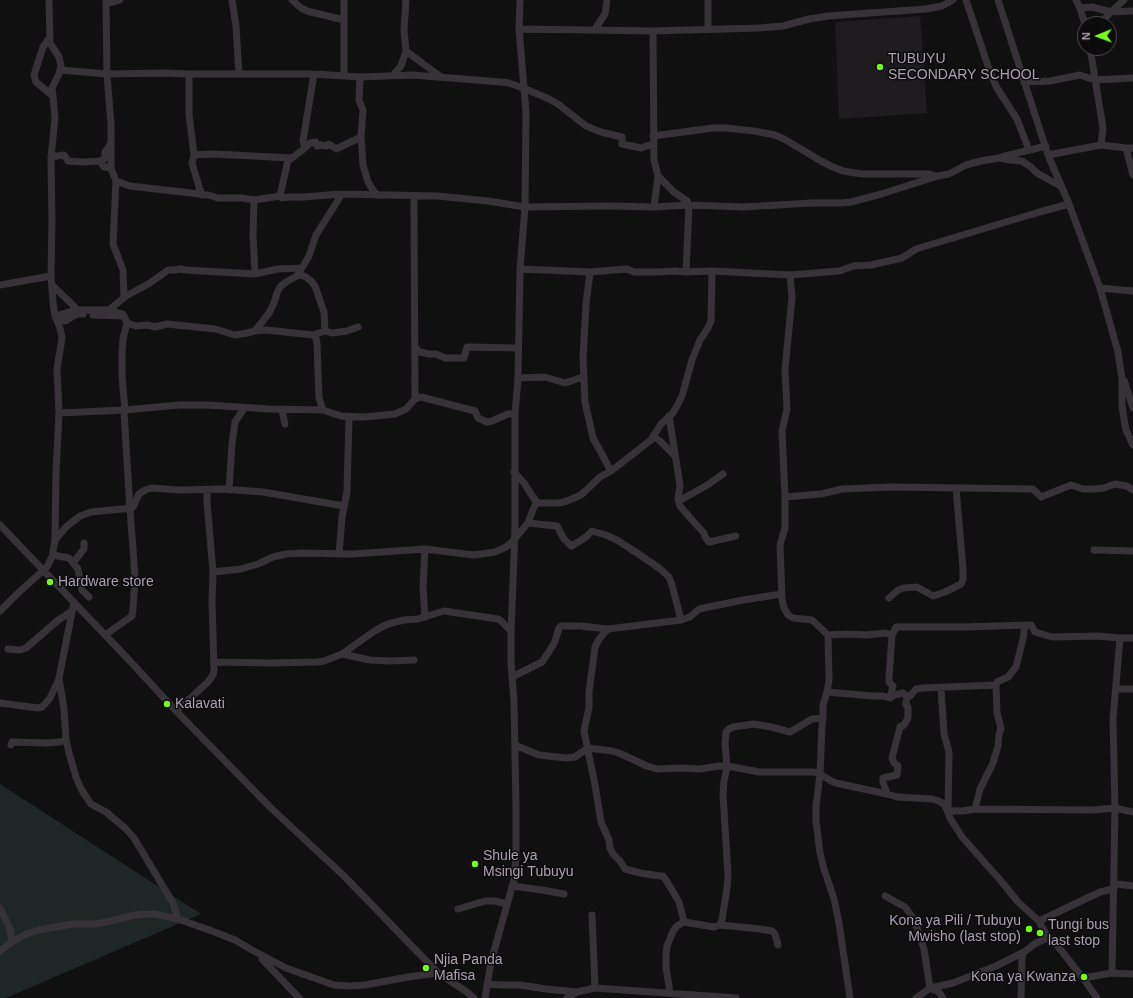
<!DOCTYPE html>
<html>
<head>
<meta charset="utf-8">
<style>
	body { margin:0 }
	#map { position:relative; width:1133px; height:998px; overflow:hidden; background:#111011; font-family:Arial,sans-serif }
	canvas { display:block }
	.north { position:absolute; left:1077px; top:16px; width:40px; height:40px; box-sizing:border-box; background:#0c0b0c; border:1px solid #4c474f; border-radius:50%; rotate:269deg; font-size:11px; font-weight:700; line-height:16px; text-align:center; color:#aca0b3 }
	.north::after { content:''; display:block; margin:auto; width:14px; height:18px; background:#74fb1d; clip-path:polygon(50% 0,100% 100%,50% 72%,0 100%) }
</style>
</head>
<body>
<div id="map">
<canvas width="1133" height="998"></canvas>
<div class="north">N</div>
</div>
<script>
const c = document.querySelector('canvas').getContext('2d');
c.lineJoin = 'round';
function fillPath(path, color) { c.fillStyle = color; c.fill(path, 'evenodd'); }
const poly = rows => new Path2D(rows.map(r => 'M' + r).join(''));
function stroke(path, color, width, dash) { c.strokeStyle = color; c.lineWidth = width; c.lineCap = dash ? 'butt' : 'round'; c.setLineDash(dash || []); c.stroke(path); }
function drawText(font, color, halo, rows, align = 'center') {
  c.font = font + ' Arial,sans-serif'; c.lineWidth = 3; c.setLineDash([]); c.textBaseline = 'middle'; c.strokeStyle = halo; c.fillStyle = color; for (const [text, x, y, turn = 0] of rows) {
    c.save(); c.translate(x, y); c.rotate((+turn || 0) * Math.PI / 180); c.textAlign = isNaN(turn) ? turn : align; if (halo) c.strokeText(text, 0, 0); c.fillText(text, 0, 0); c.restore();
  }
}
fillPath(poly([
	[920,16,927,113,839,119,835,22]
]), '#1e1c1e');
fillPath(poly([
	[0,784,201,914,6,998,0,998]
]), '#1e2626');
stroke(poly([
	[106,0,107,74,111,125,111,168],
	[232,0,236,26,239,74],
	[292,0,301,8,307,11,344,20],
	[966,0,991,75,997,88,1017,119,1029,150],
	[998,0,1048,155,1069,204,1100,288,1118,352,1122,379,1122,405,1124,419,1126,430,1133,445],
	[1076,0,1080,8,1085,24],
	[106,4,120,0],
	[1080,8,1092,7,1111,12,1124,0],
	[1100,24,1111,12,1133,11],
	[519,29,653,31,759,28,783,26,809,19,828,16,926,9,942,6,953,0],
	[595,29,605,14,607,0],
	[708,29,708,0],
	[653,31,654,160,658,176,674,192,687,201,689,205,686,272],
	[50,37,43,47,34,75,36,82,53,96],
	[1090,48,1103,128,1101,145],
	[406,51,441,77],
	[60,70,107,74,164,73,189,74,314,74,360,77,412,75,501,82,509,83,523,88,547,98,558,104,586,126,601,132,622,137,622,144,641,148,653,144],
	[189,74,189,114,194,155,192,163,199,187,202,195],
	[344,75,344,0],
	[393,75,401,66,406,51,404,30,406,0],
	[360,77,359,100,363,110,361,137,363,165,368,182,373,190,377,195],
	[1024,82,1050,81,1080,75,1095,80,1133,78],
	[653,136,713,128,726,128,754,131,775,135,784,139,821,161,833,167,843,171,862,174,929,174,936,176],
	[305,148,310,143,316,142,317,146,321,145,326,146,329,144,336,149,361,137],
	[1126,148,1133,175],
	[194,155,213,154,292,158,305,148,303,141,314,74],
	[1048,155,1101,145,1126,148,1133,148],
	[51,157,64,155,68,161,83,162,100,161,104,167,111,168,116,181,130,186,208,195,218,198,242,198,254,200,280,196,282,198,289,197,303,197,342,194,437,196,488,201,525,207,610,206,654,207,689,205,744,207,811,203,841,203,851,202,878,195,938,176,949,174,966,165,981,161,999,158,1011,160,1022,161,1031,167,1037,173,1062,187],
	[1001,157,1046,146],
	[100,161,105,158,105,152,111,143],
	[116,181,113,244,123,270,124,297],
	[280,196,288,160,292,158],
	[414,196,415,399],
	[254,200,253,235,255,274],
	[654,207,658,176],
	[520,269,590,272,627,269,634,272,657,272,675,271,686,272,712,271,790,275,839,271,854,266,871,265,902,258,916,249,1036,213,1069,204],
	[590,272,586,304,583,358,585,402,593,438,611,471],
	[790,275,792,297,791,308,785,370,787,409,782,431,785,497,785,528,780,545,782,599,784,608,788,615,793,618,812,620,828,635,849,634,867,635,885,633,892,635,896,627,966,627,1025,625,1031,625,1035,632,1052,637,1098,636,1120,638,1133,638],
	[297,276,301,275,306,277,311,281,315,286,324,312,325,331],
	[0,285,51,276],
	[52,285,78,310],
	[1100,288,1133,291],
	[109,310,126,296,150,283,168,270,173,270,181,269,185,270,255,274,278,269,301,268],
	[93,315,123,316],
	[55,316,76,310,109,310,123,314,127,323,136,326,147,325,155,327,167,324,215,329,235,335,247,333,255,331,266,330,313,335,316,338,317,343,319,398,323,410],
	[57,320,65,321,77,314,83,314],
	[255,331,269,313,274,303,277,293,280,287,286,282,297,276,309,256,316,235,342,194],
	[313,335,325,331,332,333,347,331,358,327],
	[415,346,418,351,420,352,429,354,436,354,445,358,464,358,467,347,518,348],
	[518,378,545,377,565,383,583,377],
	[1124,380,1133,408],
	[125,410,122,376,122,351,123,339,127,323],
	[282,410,285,424],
	[59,413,125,410,179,405,207,405,269,409,323,410,341,416,364,417,395,414,406,409,415,399,421,397,475,411,478,418,487,422,492,421,508,414,515,414],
	[669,416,679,479,680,486,678,499,680,506,692,520,704,533,705,537,709,542,736,536],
	[653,436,660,441,675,456],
	[514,472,524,483,537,503],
	[229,490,232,444,235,422,243,410],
	[785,497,821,494,842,489,890,487,1033,489,1041,497,1071,485,1083,489,1095,489,1104,488,1115,484,1127,486,1133,490],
	[679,501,709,484,723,474],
	[528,523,557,526,564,539,571,546,575,544,586,537,592,531,606,535,617,540,640,555,659,568,669,577,672,585,681,620],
	[0,525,129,660,176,711,271,808,344,876,438,973,467,992,474,998],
	[55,540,66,527,80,516,91,512,132,508,133,507,139,494,145,490,152,488,179,490,222,489,263,492,344,506],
	[1094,550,1133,551],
	[339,554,342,517,347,492,349,417],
	[53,555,69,558,78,569,82,590,89,597],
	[73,563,84,549,84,543],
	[213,572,241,569,258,564,273,557,286,554,302,553,352,554,425,549,474,555,495,552,506,547,511,543,528,523,534,507,537,503,559,503,567,501,581,495,600,477,611,471,651,440,661,424,673,413,678,404,682,396,692,360,700,340,708,328,711,321,712,271],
	[889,598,898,590,904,588,917,587,933,596,945,592,961,584,963,580,963,569,956,488],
	[74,602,59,678,64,709,66,740,69,753,76,777,81,789,91,804,106,812,113,818,125,828,134,838,173,903,178,919],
	[0,611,17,594,47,567,52,557,55,540,56,472,59,413,57,369,62,338,60,328,55,316,53,303,51,276,52,221,51,157,55,118,52,88,59,74,61,66,59,57,50,43,49,0],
	[425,617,423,586,425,549],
	[608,629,599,639,595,647,589,692,589,708,584,731,595,785,601,822,609,840,610,848,613,854,620,861,625,869,640,873,660,876,663,876,666,880,679,902,684,922],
	[105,635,132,616,133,608,135,579,134,563,130,509,124,412],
	[828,635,829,680,827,692,823,705,823,718,822,726,820,774,816,806,816,821,820,853,824,869,834,899,839,923,850,998],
	[8,649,20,650,26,648,57,621,72,611],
	[342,654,370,660,390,661,414,660],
	[214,662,271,663,317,662,324,661,342,654,376,630,388,624,404,620,418,619,444,611,498,619,501,621,511,631],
	[512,677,542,662,554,644,559,628,561,626,580,626,608,629,681,620,690,617,699,609,743,600,782,594],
	[941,688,944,734,949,752,948,811,963,811,975,809,1094,810,1115,808,1133,812],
	[1116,689,1133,689],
	[827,692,872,696,883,696,890,698,894,695,903,693,907,696,910,696,916,689,923,688,996,685],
	[890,698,893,686,889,682,889,678,892,635],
	[0,703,30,707,38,708,42,707,50,698,59,679],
	[176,711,208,682,213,675,214,670,212,601,213,572,207,502,207,490],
	[11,745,12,742,47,743,59,742,66,740],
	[515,745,539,755,566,758,575,757,588,748,612,751,619,753,647,766,657,769,681,768,700,769,719,766,733,767,759,772,814,772,820,774,831,781,836,783,887,794,897,797,932,799,939,801,945,805,950,818,962,837,1001,881,1018,902,1039,921,1048,938],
	[887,794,883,782,883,778,897,775,898,766,894,763,892,758,900,727,904,725,908,718,908,707,906,705,907,696],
	[975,809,980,789,993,763,998,746,999,735,1001,728,997,713,996,685,997,682,1008,677,1016,667,1023,639,1025,625],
	[512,886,542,890,564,894],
	[885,896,905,907,911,915,917,928,924,949,930,988,939,992,943,998],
	[0,908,10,929,12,942],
	[458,909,485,901,495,901,507,904],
	[592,915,595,988],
	[1039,921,1100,892,1113,889,1117,884,1133,886],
	[720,925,760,929,772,931,775,934,778,945],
	[0,951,12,942,26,934,39,930,73,924,95,924,111,921,134,915,154,914,178,919,212,931,235,940,252,950,286,968,334,985,350,986,365,985,408,977,438,973],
	[262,959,299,998],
	[1112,973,1115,808,1113,719,1120,638],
	[1083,978,1097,998],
	[487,984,502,985,520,985,546,989,576,992],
	[670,993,666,967,666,956,667,946,673,931,677,926,684,922,714,927,720,925,722,920,727,888,728,875,723,794,724,781,727,767,725,743,726,732,729,729,733,727,754,724,771,727,790,732,812,719,823,718],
	[485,998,491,962,514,880,516,857,516,807,514,702,511,663,511,631,512,608,515,527,515,414,518,378,520,269,525,207,526,112,519,29,520,0],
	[567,998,577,992,595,988,736,998],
	[916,998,930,988,953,983,996,966,1024,952,1036,943,1048,938,1052,939,1083,978,1112,973,1133,974],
	[1021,998,1022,957,1024,952]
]), '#373238', 7);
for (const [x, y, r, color] of [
	[880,67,4,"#74fb1d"],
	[50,582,4,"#74fb1d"],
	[167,704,4,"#74fb1d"],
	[475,864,4,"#74fb1d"],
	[1029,929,4,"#74fb1d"],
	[1040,933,4,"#74fb1d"],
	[426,968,4,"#74fb1d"],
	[1084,977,4,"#74fb1d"]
]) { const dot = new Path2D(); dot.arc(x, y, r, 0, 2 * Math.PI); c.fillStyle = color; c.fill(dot); stroke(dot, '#0c0b0c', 1.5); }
drawText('14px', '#aca0b3', '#0c0b0c', [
	["TUBUYU",888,59],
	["SECONDARY SCHOOL",888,75],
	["Hardware store",58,582],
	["Kalavati",175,704],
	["Shule ya",483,856],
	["Msingi Tubuyu",483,872],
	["Kona ya Pili / Tubuyu",1021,921,"right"],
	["Mwisho (last stop)",1021,937,"right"],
	["Tungi bus",1048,925],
	["last stop",1048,941],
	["Njia Panda",434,960],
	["Mafisa",434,976],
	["Kona ya Kwanza",1076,977,"right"]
], 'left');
</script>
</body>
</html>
